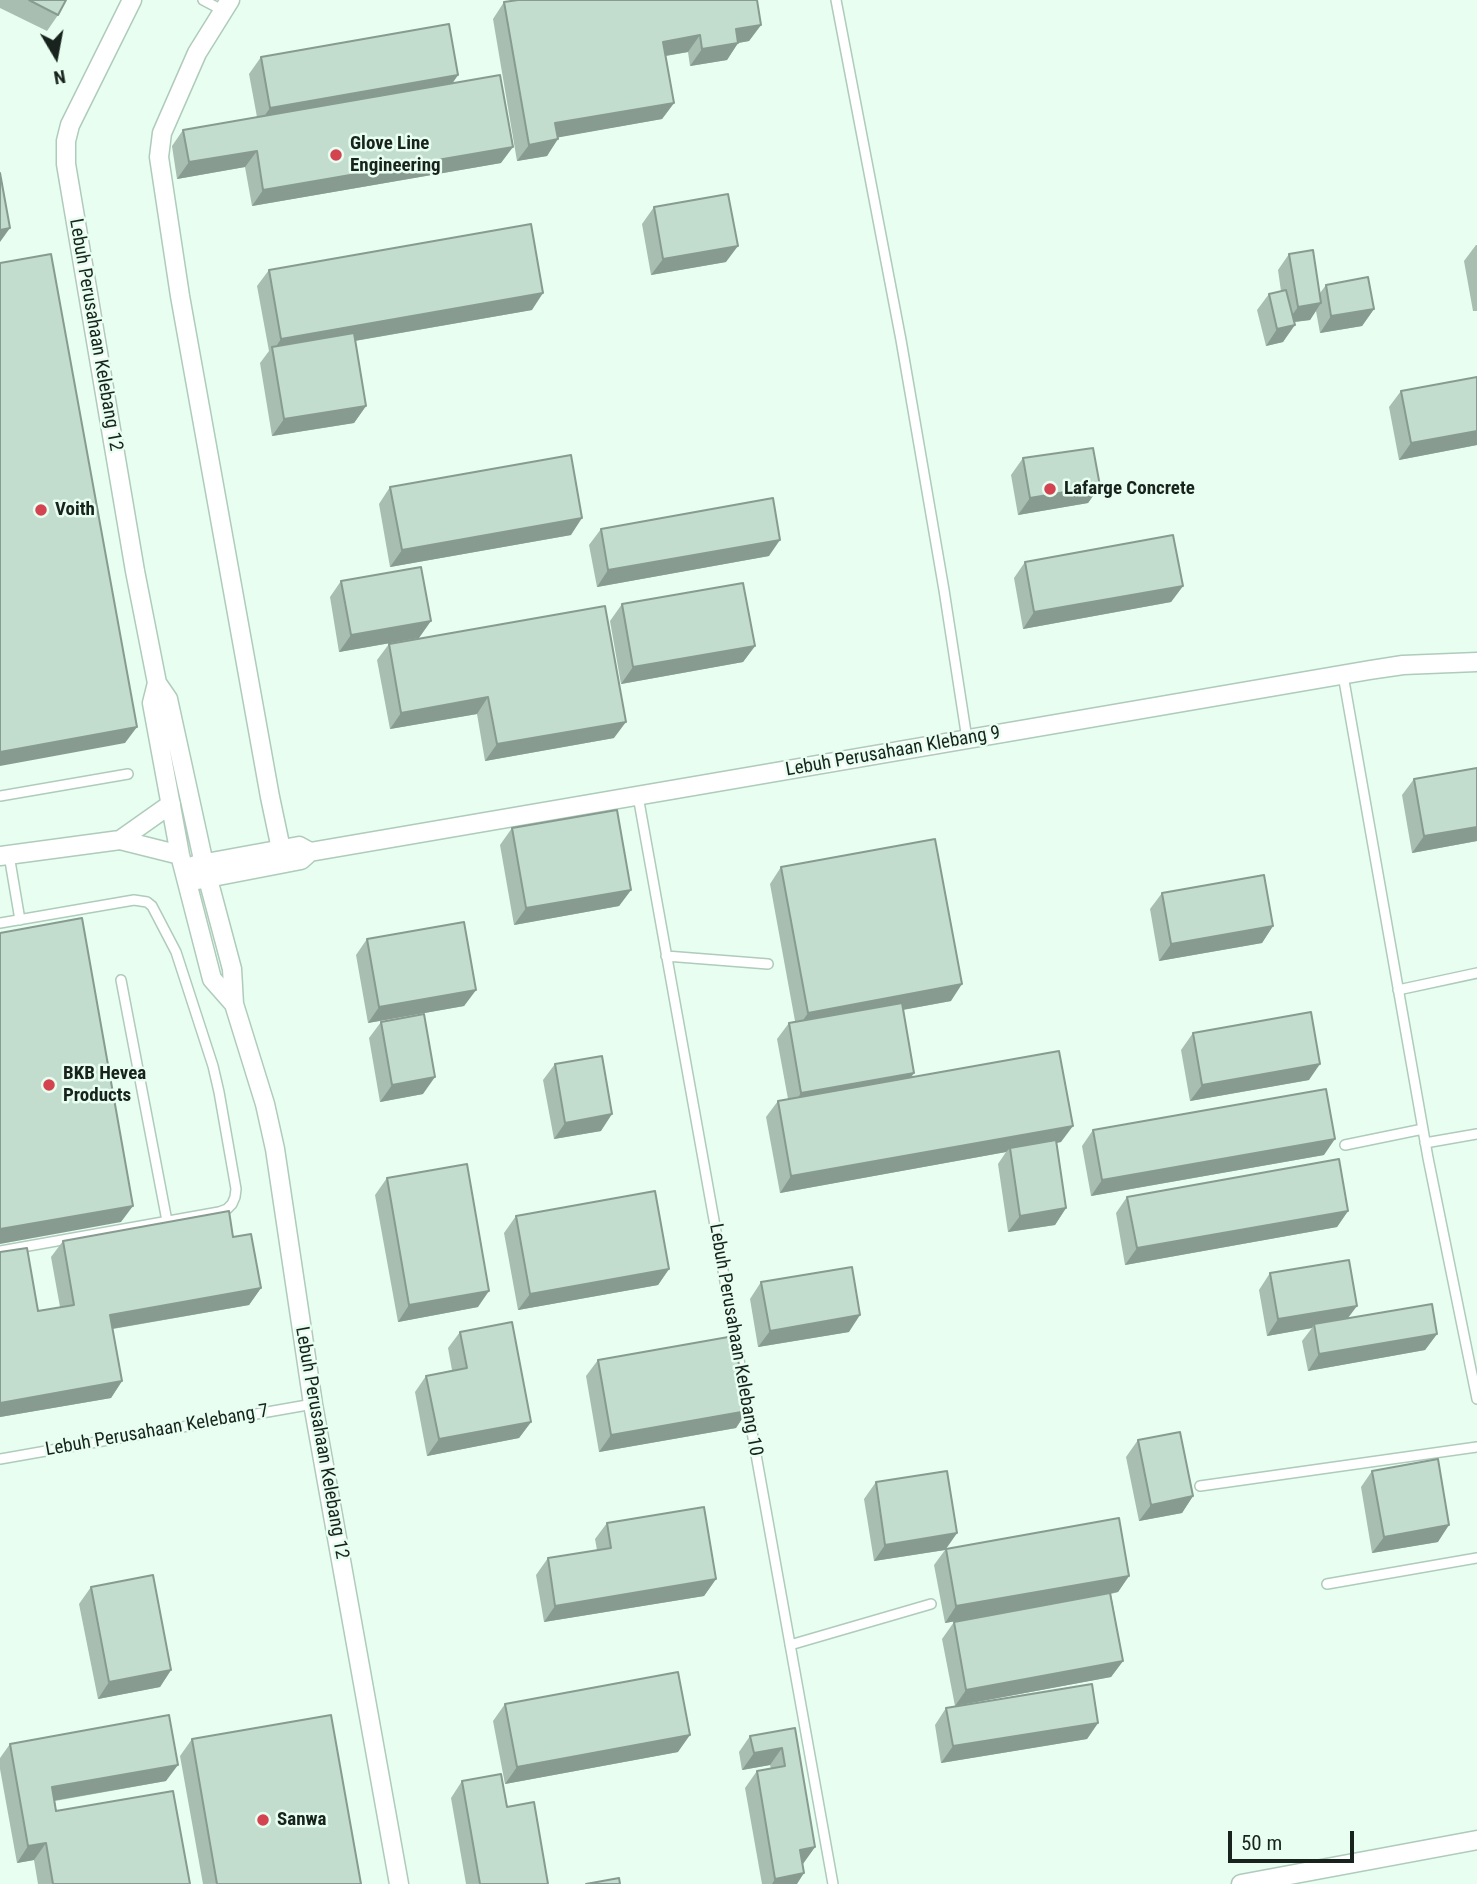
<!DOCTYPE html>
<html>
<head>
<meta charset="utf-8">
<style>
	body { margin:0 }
	#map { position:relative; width:1477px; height:1884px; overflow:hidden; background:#e7fef1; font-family:"Roboto Condensed",sans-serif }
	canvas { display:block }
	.north { position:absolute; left:21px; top:21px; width:70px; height:70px; -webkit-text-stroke:5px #e7fef1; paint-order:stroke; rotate:170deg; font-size:19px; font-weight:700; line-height:28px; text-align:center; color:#18231d }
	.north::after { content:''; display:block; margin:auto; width:24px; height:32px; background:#18231d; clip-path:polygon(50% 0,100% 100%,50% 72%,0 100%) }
	.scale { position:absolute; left:1228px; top:1831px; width:126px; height:32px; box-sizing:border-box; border:4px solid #18231d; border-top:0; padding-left:9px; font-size:21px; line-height:24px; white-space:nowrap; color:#18231d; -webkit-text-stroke:5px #e7fef1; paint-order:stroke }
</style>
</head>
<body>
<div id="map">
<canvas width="1477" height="1884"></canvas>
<div class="north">N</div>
<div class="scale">50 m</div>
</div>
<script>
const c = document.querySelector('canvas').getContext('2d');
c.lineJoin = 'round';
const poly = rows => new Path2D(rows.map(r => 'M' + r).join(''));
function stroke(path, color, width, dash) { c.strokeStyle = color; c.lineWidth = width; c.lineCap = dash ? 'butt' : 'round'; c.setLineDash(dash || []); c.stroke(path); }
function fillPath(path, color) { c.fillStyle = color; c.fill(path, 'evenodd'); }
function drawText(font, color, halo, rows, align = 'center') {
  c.font = font + ' "Roboto Condensed",sans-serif'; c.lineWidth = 5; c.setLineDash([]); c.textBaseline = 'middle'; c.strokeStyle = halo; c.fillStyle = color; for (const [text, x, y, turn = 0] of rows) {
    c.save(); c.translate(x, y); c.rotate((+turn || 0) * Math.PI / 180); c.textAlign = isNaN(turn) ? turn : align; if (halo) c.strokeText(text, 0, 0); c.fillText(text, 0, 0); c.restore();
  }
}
const service = poly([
	[203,0,224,11],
	[836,0,901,340,944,590,967,739],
	[1343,675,1428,1158,1477,1399],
	[0,796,128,774],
	[638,796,833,1884],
	[9,855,20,920],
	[0,923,134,900,147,902,152,906,176,952,213,1066,219,1092,236,1189,235,1197,232,1204,227,1209,219,1212,0,1251],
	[666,956,768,964],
	[121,980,167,1221],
	[1398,990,1477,973],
	[1425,1143,1477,1134],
	[1345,1145,1423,1129],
	[0,1459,313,1404],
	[1200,1486,1477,1447],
	[1327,1584,1477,1558],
	[790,1645,931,1604]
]);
const minor = poly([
	[132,0,70,125,66,141,66,164,135,571,157,683,152,703,180,855,212,979,234,1004],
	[230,0,197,53,162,133,159,157,180,296,270,797,281,849],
	[157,683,168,699,204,864,232,969,234,1004,265,1104,275,1149,313,1404,399,1884],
	[120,840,171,804],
	[0,856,120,840,180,855],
	[195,865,299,846,310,852],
	[187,882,301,860,310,852,1370,670,1403,665,1477,662],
	[1241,1884,1477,1840]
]);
stroke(service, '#afcbbb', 12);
stroke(minor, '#afcbbb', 21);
stroke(service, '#fff', 9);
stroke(minor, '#fff', 18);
fillPath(poly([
	[0,0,66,0,58,15,47,31,0,8],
	[504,2,761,25,749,41,738,43,727,60,690,66,688,52,666,56,674,103,662,119,558,137,547,156,517,161,493,19],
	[261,57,458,75,452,84,501,163,252,206,245,167,177,179,172,146,183,130,257,117,249,74],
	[654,207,726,262,651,275,642,224],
	[1476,245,1477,245,1477,311,1473,311,1464,261],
	[1289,254,1320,293,1326,285,1374,309,1362,326,1320,333,1316,311,1310,320,1294,322,1283,342,1266,346,1257,310,1269,294,1281,291,1278,270],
	[269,270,532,310,355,341,366,406,354,423,272,436,260,363,269,351,257,286],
	[1477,377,1477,445,1399,460,1389,407,1401,391],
	[1023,458,1100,486,1088,503,1018,515,1011,475],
	[390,487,571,535,390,567,379,504],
	[601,529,769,556,597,587,589,545],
	[1025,562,1183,586,1171,602,1023,629,1014,578],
	[341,581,419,638,339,652,330,597],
	[622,604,755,646,743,662,621,684,610,621],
	[389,644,614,738,485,761,477,714,390,729,377,660],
	[1477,768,1477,841,1412,853,1402,795,1414,779],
	[512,828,631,890,619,906,514,925,500,845],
	[781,867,951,1001,903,1010,914,1073,911,1077,1061,1142,1056,1143,1066,1208,1055,1225,1008,1232,998,1164,1006,1152,780,1193,766,1117,778,1101,788,1099,777,1039,789,1023,795,1021,770,884],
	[1162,893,1273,926,1262,943,1159,961,1150,909],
	[367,939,476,990,464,1006,368,1023,356,955],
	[381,1022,423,1094,380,1102,369,1038],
	[1193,1033,1309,1080,1190,1101,1181,1050],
	[555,1064,601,1131,554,1139,543,1080],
	[1093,1130,1324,1155,1091,1196,1082,1146],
	[387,1178,478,1307,398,1322,375,1195],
	[1127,1197,1348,1211,1337,1227,1125,1265,1116,1213],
	[516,1216,669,1269,658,1285,518,1310,504,1233],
	[233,1237,261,1288,249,1305,113,1329,122,1381,111,1398,0,1417,0,1252,38,1311,60,1307,51,1257,63,1241],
	[1270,1273,1348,1319,1437,1334,1425,1350,1308,1371,1302,1341,1312,1328,1267,1336,1259,1290],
	[761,1282,849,1332,758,1347,750,1299],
	[460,1332,531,1422,519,1438,427,1456,415,1392,426,1376,452,1370,448,1348],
	[598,1360,747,1411,736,1428,599,1452,586,1376],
	[1138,1440,1193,1496,1182,1513,1139,1521,1126,1457],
	[1372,1471,1438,1542,1372,1553,1361,1487],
	[876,1482,957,1533,946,1549,1129,1576,1118,1592,1111,1594,1123,1661,1111,1677,955,1706,942,1639,954,1622,1029,1608,945,1623,934,1565,945,1550,874,1561,864,1499],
	[607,1523,716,1579,704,1596,544,1622,536,1575,548,1558,597,1550,595,1539],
	[91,1587,171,1670,160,1687,98,1699,79,1604],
	[505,1704,678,1752,505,1784,493,1721],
	[946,1708,1098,1723,1087,1739,941,1763,935,1725],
	[795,1728,815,1847,802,1864,797,1884,762,1884,745,1788,757,1771,771,1769,770,1765,742,1770,739,1752,750,1736],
	[192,1739,361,1884,203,1884,180,1756],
	[10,1744,166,1781,55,1801,56,1811,190,1884,38,1884,34,1860,17,1863,0,1769,0,1758],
	[462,1781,507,1807,548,1884,466,1884,451,1798]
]), '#a7beb1');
fillPath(poly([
	[761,25,749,41,738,43,727,60,690,66,702,49,736,29],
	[700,35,688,52,652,58,663,42],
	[458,75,446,92,258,125,270,108],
	[674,103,662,119,544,140,555,123],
	[558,139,547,156,517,161,529,145],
	[513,147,501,163,252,206,263,190],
	[257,151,245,167,177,179,189,162],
	[10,228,0,242,0,230],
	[738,246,726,262,651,275,663,259],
	[543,293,532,310,273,355,273,351,281,339],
	[1321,303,1310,320,1286,323,1298,307],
	[1374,309,1362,326,1320,333,1331,316],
	[1295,325,1283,342,1266,346,1277,329],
	[366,406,354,423,272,436,284,419],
	[1477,431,1477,445,1399,460,1411,443],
	[1100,486,1088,503,1018,515,1030,498],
	[582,518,571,535,390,567,402,550],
	[780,540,769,556,597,587,608,570],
	[1183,586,1171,602,1023,629,1034,612],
	[431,621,419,638,339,652,351,635],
	[755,646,743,662,621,684,633,667],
	[488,697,477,714,390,729,401,713],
	[626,722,614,738,485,761,497,744],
	[137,727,125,743,0,766,0,752],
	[1477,827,1477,841,1412,853,1424,836],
	[631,890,619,906,514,925,526,908],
	[1273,926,1262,943,1159,961,1171,944],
	[962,984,951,1001,797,1029,808,1013],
	[476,990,464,1006,368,1023,379,1007],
	[1320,1064,1309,1080,1190,1101,1202,1085],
	[914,1073,902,1090,790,1110,801,1093],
	[435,1077,423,1094,380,1102,392,1085],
	[612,1114,601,1131,554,1139,565,1123],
	[1073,1126,1061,1142,1010,1152,1010,1148,1006,1152,780,1193,791,1176],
	[1335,1139,1324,1155,1091,1196,1102,1180],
	[133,1206,121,1222,0,1244,0,1229],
	[1066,1208,1055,1225,1008,1232,1020,1216],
	[1348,1211,1337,1227,1125,1265,1137,1248],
	[669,1269,658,1285,518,1310,530,1294],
	[261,1288,249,1305,99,1331,110,1315],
	[489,1291,478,1307,398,1322,409,1305],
	[1357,1306,1345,1322,1314,1324,1312,1328,1267,1336,1278,1319],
	[860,1315,849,1332,758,1347,770,1331],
	[1437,1334,1425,1350,1308,1371,1319,1354],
	[122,1381,111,1398,0,1417,0,1403],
	[747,1411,736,1428,599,1452,611,1435],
	[531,1422,519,1438,427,1456,439,1439],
	[1193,1496,1182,1513,1139,1521,1151,1505],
	[1449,1525,1438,1542,1372,1553,1384,1537],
	[957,1533,945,1550,874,1561,885,1545],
	[1129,1576,1118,1592,945,1623,956,1606],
	[716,1579,704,1596,544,1622,555,1606],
	[1123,1661,1111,1677,955,1706,966,1690],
	[171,1670,160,1687,98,1699,109,1682],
	[1098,1723,1087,1739,941,1763,953,1746],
	[690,1735,678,1752,505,1784,517,1767],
	[782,1748,770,1765,742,1770,754,1753],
	[178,1765,166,1781,40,1803,52,1787],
	[46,1843,34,1860,17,1863,28,1846],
	[815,1847,803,1864,789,1866,800,1850],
	[804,1873,797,1884,772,1884,775,1879]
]), '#889b90');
const building = poly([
	[29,0,66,0,58,15,29,0],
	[518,0,757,0,761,25,736,29,738,43,702,49,700,35,663,42,674,103,555,123,558,139,529,145,504,2,518,0],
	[449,24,458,75,270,108,261,57,449,24],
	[500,75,513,147,263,190,257,151,189,162,183,130,500,75],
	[0,173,10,228,0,230,0,173],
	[728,194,738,246,663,259,654,207,728,194],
	[531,224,543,293,281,339,269,270,531,224],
	[1313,250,1321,303,1298,307,1289,254,1313,250],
	[51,254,137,727,0,752,0,263,51,254],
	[1368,277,1374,309,1331,316,1326,285,1368,277],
	[1286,290,1295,325,1277,329,1269,294,1286,290],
	[354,333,366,406,284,419,272,347,354,333],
	[1477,377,1477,431,1411,443,1401,391,1477,377],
	[1093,448,1100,486,1030,498,1023,458,1093,448],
	[571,455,582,518,402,550,390,487,571,455],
	[773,498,780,540,608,570,601,529,773,498],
	[1173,535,1183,586,1034,612,1025,562,1173,535],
	[421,567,431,621,351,635,341,581,421,567],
	[743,583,755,646,633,667,622,604,743,583],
	[605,606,626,722,497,744,488,697,401,713,389,644,605,606],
	[1477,768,1477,827,1424,836,1414,779,1477,768],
	[617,810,631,890,526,908,512,828,617,810],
	[935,839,962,984,808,1013,781,867,935,839],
	[1264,875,1273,926,1171,944,1162,893,1264,875],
	[82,918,133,1206,0,1229,0,933,82,918],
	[464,922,476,990,379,1007,367,939,464,922],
	[902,1003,914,1073,801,1093,789,1023,902,1003],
	[1311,1012,1320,1064,1202,1085,1193,1033,1311,1012],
	[424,1014,435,1077,392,1085,381,1022,424,1014],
	[1059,1051,1073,1126,791,1176,778,1101,1059,1051],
	[602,1056,612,1114,565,1123,555,1064,602,1056],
	[1326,1089,1335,1139,1102,1180,1093,1130,1326,1089],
	[1056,1140,1066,1208,1020,1216,1010,1148,1056,1140],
	[1339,1159,1348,1211,1137,1248,1127,1197,1339,1159],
	[467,1164,489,1291,409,1305,387,1178,467,1164],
	[655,1191,669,1269,530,1294,516,1216,655,1191],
	[229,1211,233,1237,251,1234,261,1288,110,1315,122,1381,0,1403,0,1252,27,1248,38,1311,74,1305,63,1241,229,1211],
	[1349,1260,1357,1306,1278,1319,1270,1273,1349,1260],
	[852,1267,860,1315,770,1331,761,1282,852,1267],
	[1432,1304,1437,1334,1319,1354,1314,1324,1432,1304],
	[512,1322,531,1422,439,1439,426,1376,467,1368,460,1332,512,1322],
	[734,1336,747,1411,611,1435,598,1360,734,1336],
	[1180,1432,1193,1496,1151,1505,1138,1440,1180,1432],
	[1438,1459,1449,1525,1384,1537,1372,1471,1438,1459],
	[947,1471,957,1533,885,1545,876,1482,947,1471],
	[704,1507,716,1579,555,1606,548,1558,611,1548,607,1523,704,1507],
	[1119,1518,1129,1576,956,1606,946,1549,1119,1518],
	[153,1575,171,1670,109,1682,91,1587,153,1575],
	[1110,1593,1123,1661,966,1690,954,1622,1110,1593],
	[678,1672,690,1735,517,1767,505,1704,678,1672],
	[1092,1684,1098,1723,953,1746,946,1708,1092,1684],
	[169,1715,178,1765,52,1787,56,1811,173,1791,190,1884,53,1884,46,1843,28,1846,10,1744,169,1715],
	[331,1715,361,1884,217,1884,192,1739,331,1715],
	[795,1728,815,1847,800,1850,804,1873,775,1879,757,1771,785,1766,782,1748,754,1753,750,1736,795,1728],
	[501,1774,507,1807,534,1802,548,1884,480,1884,462,1781,501,1774],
	[619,1878,620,1884,586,1884,619,1878]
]);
fillPath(building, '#c2ddce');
stroke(building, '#889b90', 2);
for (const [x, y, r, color] of [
	[336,155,7,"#d44450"],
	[1050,489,7,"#d44450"],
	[41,510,7,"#d44450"],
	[49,1085,7,"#d44450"],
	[263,1820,7,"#d44450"]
]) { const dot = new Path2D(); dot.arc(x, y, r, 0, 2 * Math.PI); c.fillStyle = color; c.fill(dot); stroke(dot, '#e7fef1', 2.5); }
drawText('bold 19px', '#18231d', '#e7fef1', [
	["Glove Line",350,144],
	["Engineering",350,166],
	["Lafarge Concrete",1064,489],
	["Voith",55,510],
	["BKB Hevea",63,1074],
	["Products",63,1096],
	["Sanwa",277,1820]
], 'left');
drawText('19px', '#18231d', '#e7fef1', [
	["Lebuh Perusahaan Kelebang 12",95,335,80],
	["Lebuh Perusahaan Klebang 9",893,752,-10],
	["Lebuh Perusahaan Kelebang 10",735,1340,80],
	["Lebuh Perusahaan Kelebang 7",157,1431,-10],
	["Lebuh Perusahaan Kelebang 12",321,1443,80]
]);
</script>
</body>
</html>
